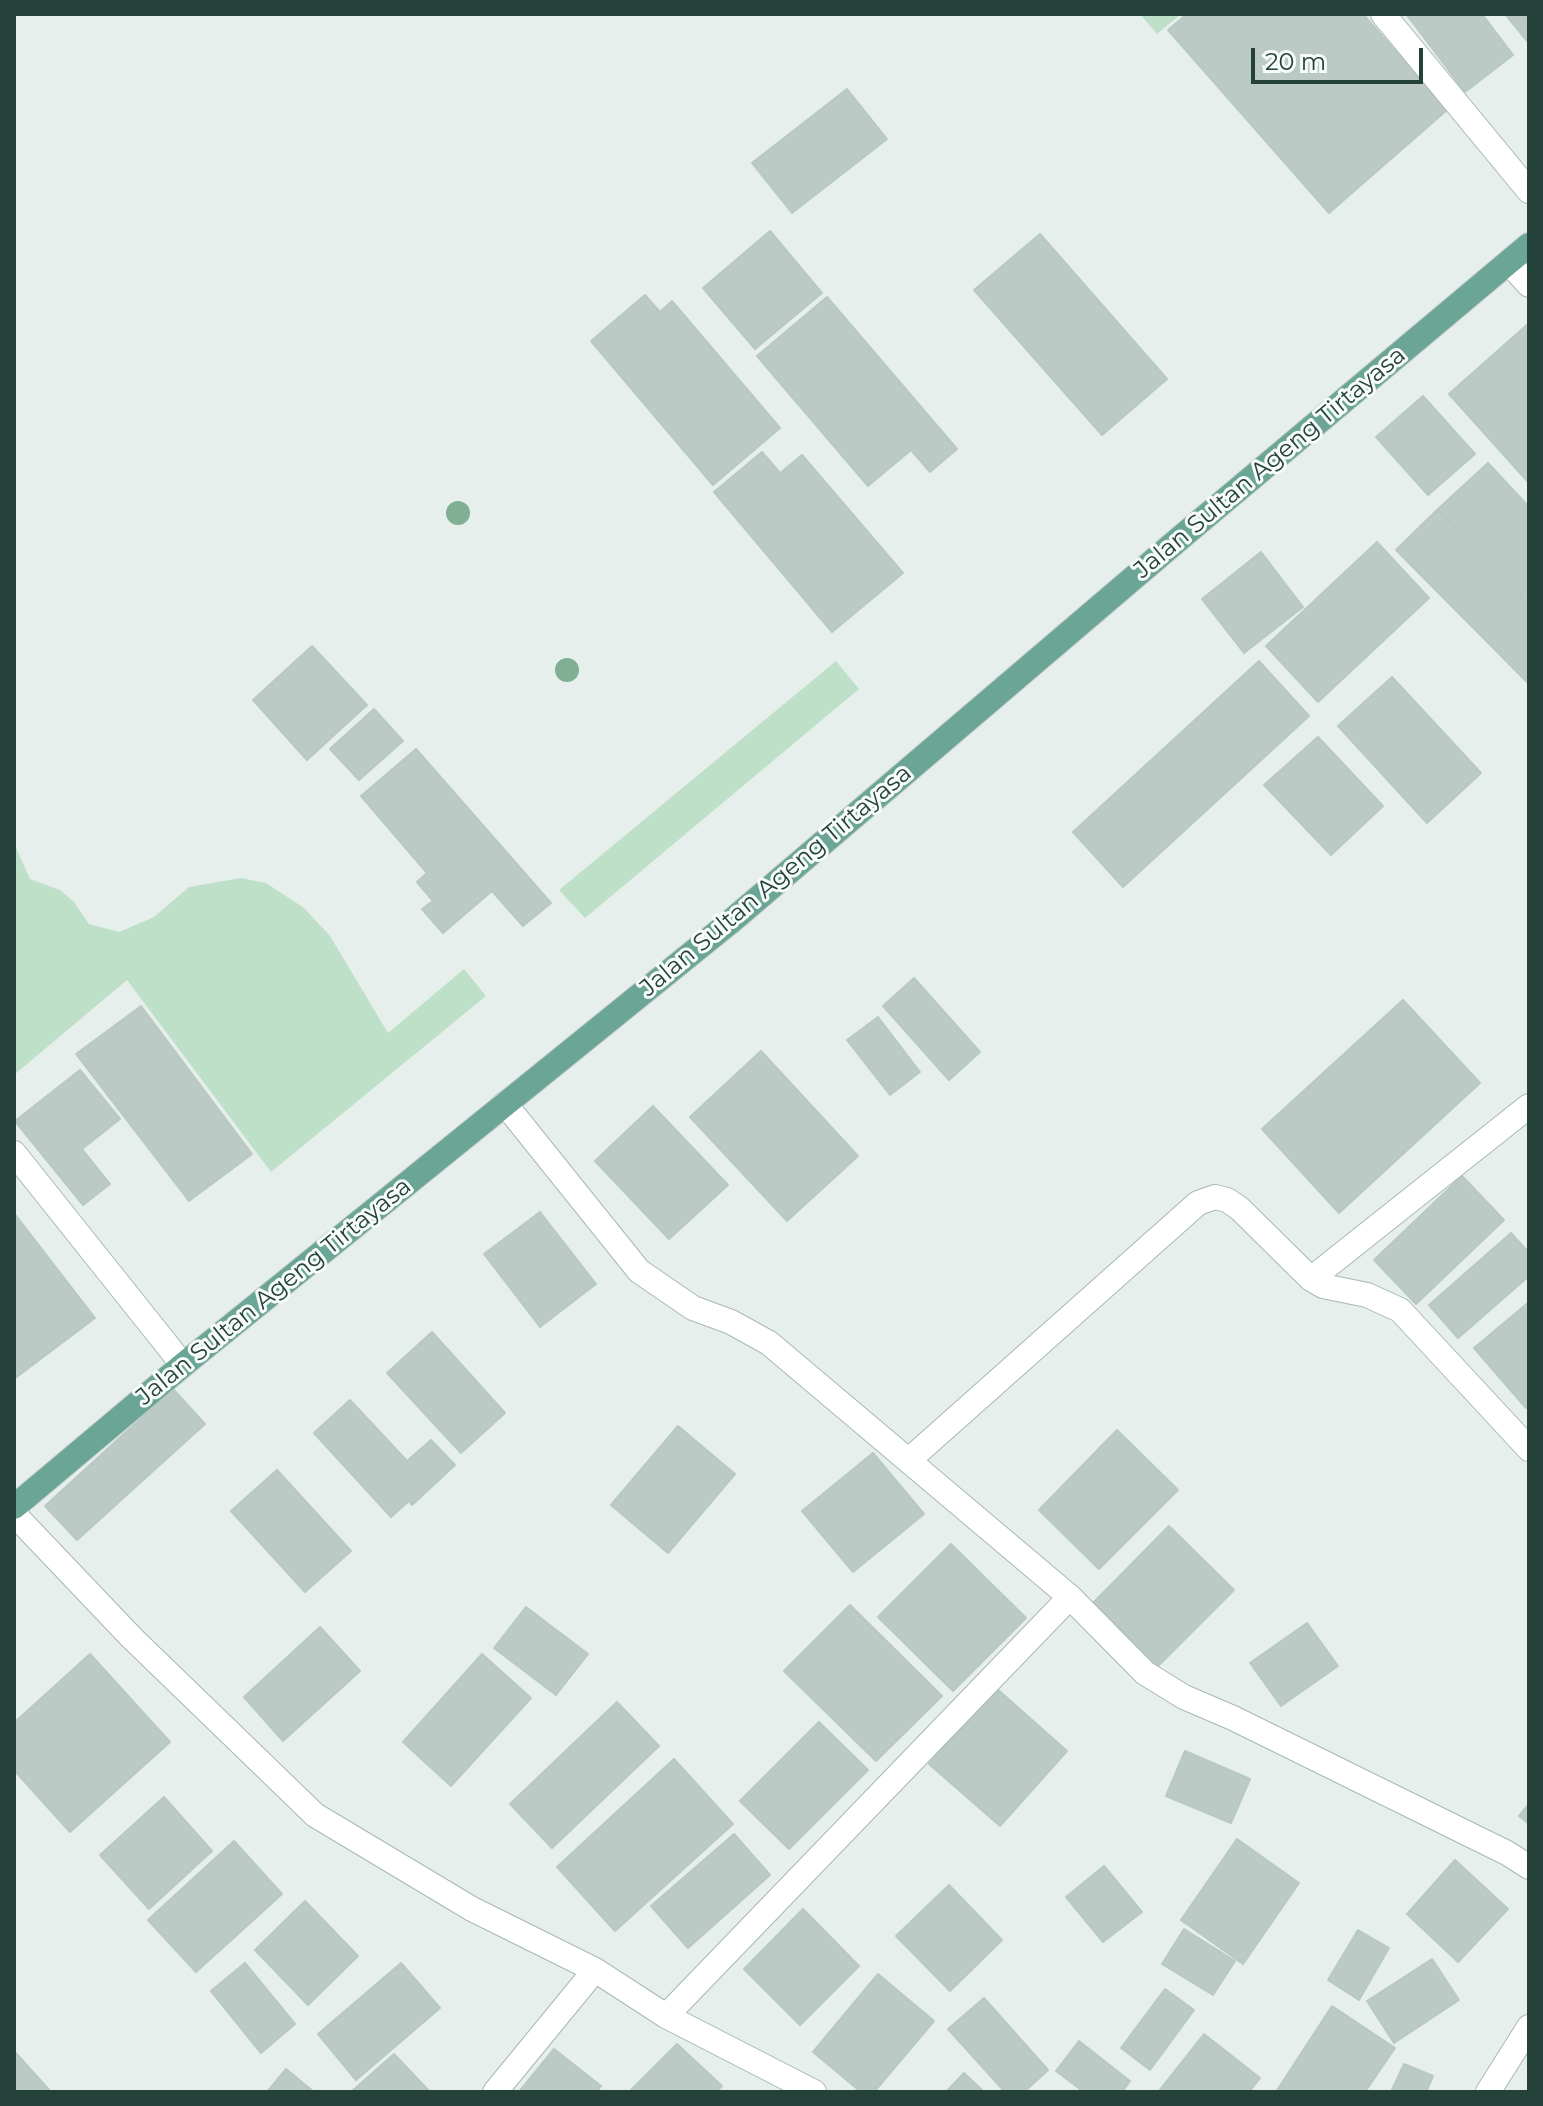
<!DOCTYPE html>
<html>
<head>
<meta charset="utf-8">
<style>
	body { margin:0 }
	#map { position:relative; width:1543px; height:2106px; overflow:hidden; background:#e6efeb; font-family:Montserrat,sans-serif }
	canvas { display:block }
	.frame { position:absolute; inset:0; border:16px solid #24423a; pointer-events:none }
	.scale { position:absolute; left:1251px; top:48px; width:172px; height:36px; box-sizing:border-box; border:4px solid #24423a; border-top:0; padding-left:10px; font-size:24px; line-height:28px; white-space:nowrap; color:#24423a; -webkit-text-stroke:6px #f7fbf9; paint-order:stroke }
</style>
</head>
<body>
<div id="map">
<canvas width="1543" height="2106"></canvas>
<div class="frame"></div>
<div class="scale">20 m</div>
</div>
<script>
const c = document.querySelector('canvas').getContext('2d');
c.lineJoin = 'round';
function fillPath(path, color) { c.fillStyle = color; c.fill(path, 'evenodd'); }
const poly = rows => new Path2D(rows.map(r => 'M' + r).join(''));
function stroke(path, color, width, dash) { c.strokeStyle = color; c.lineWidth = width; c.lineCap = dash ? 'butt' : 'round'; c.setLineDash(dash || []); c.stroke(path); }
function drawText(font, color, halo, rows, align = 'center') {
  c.font = font + ' Montserrat,sans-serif'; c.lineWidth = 6; c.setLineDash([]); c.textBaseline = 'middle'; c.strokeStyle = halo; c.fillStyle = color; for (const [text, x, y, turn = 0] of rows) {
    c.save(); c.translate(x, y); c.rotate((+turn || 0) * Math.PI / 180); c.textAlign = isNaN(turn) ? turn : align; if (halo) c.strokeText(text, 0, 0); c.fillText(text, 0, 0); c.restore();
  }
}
fillPath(poly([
	[1140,14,1181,14,1157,34],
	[836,661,859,689,585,918,559,890],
	[14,843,30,879,60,890,74,902,89,924,119,932,154,917,189,887,241,878,266,883,304,908,330,936,388,1033,464,969,486,996,271,1172,127,980,14,1075]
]), '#bfe0c8');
const building = poly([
	[1187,14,1363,14,1447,110,1329,213,1168,30,1187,14],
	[1406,14,1432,14,1416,27,1406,14],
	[1432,14,1482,14,1513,55,1465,92,1416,27,1432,14],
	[1505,14,1529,14,1529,42,1528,42,1505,14],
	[847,89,887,139,792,213,752,163,847,89],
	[770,231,822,293,755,349,703,288,770,231],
	[1040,234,1167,379,1102,435,974,290,1040,234],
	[645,295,660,312,672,301,780,428,713,485,591,341,645,295],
	[827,297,957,449,930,472,911,450,868,486,757,356,827,297],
	[1529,323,1529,483,1449,394,1529,323],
	[1423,396,1475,454,1428,495,1376,437,1423,396],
	[762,452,780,473,802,455,903,573,832,632,714,492,762,452],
	[1488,463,1529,507,1529,607,1438,509,1488,463],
	[1438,509,1529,607,1529,684,1396,550,1438,509],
	[1377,542,1429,598,1318,702,1266,646,1377,542],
	[1261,552,1303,607,1244,653,1202,599,1261,552],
	[312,646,367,705,307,760,253,700,312,646],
	[1259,661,1309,716,1123,887,1073,832,1259,661],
	[1392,677,1481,773,1427,823,1338,726,1392,677],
	[374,709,403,741,359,780,330,749,374,709],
	[1318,737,1383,806,1331,855,1264,785,1318,737],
	[416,749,551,903,523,926,492,891,443,933,422,909,433,901,417,882,427,873,361,796,416,749],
	[914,978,980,1052,949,1080,883,1006,914,978],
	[1403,1000,1480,1083,1339,1213,1262,1129,1403,1000],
	[141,1006,252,1154,189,1201,76,1054,141,1006],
	[878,1017,920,1072,890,1095,847,1040,878,1017],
	[761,1051,858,1156,787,1221,690,1117,761,1051],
	[80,1070,120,1119,82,1149,110,1184,83,1205,15,1121,80,1070],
	[653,1106,728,1185,669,1239,595,1161,653,1106],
	[1462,1176,1504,1220,1416,1304,1374,1260,1462,1176],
	[540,1212,596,1284,540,1327,484,1254,540,1212],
	[14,1213,95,1318,14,1379,14,1213],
	[1511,1233,1529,1253,1529,1276,1458,1338,1429,1305,1511,1233],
	[1529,1302,1529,1406,1526,1408,1474,1348,1529,1302],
	[432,1332,505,1413,461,1453,387,1373,432,1332],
	[173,1389,205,1424,77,1540,45,1506,173,1389],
	[350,1400,407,1461,431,1440,455,1465,412,1505,409,1501,391,1517,314,1433,350,1400],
	[678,1426,735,1474,668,1553,611,1505,678,1426],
	[1117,1430,1178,1490,1099,1569,1039,1510,1117,1430],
	[873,1453,924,1514,853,1572,802,1511,873,1453],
	[277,1470,351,1551,305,1592,231,1511,277,1470],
	[1169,1526,1234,1590,1156,1668,1091,1605,1169,1526],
	[951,1544,1026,1618,953,1691,878,1617,951,1544],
	[850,1605,942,1696,876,1761,784,1671,850,1605],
	[526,1607,588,1654,556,1695,494,1648,526,1607],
	[1307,1623,1338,1666,1281,1706,1250,1663,1307,1623],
	[320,1627,360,1671,283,1741,244,1697,320,1627],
	[90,1654,170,1742,70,1832,14,1770,14,1723,90,1654],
	[482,1654,531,1698,451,1786,403,1742,482,1654],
	[996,1688,1067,1751,1000,1826,929,1764,996,1688],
	[617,1702,659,1746,552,1848,510,1804,617,1702],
	[819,1722,868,1770,789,1849,740,1801,819,1722],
	[1185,1751,1250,1779,1231,1823,1166,1796,1185,1751],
	[674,1759,733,1824,615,1931,557,1867,674,1759],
	[164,1797,212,1851,149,1909,100,1855,164,1797],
	[1529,1804,1529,1824,1519,1816,1529,1804],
	[734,1834,770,1875,688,1948,651,1906,734,1834],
	[1237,1839,1299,1883,1243,1964,1181,1920,1237,1839],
	[234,1841,282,1894,196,1972,148,1920,234,1841],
	[1455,1860,1508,1909,1458,1962,1407,1914,1455,1860],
	[1104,1866,1142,1912,1103,1942,1066,1897,1104,1866],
	[949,1885,1002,1940,950,1991,896,1936,949,1885],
	[305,1901,358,1956,308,2005,255,1950,305,1901],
	[803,1909,859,1966,800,2025,744,1969,803,1909],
	[1184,1929,1235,1961,1213,1995,1162,1964,1184,1929],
	[1358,1930,1389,1948,1359,2000,1328,1980,1358,1930],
	[1432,1959,1459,2000,1394,2043,1367,2001,1432,1959],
	[245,1963,295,2024,261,2053,211,1991,245,1963],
	[401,1963,440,2008,356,2080,318,2034,401,1963],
	[878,1974,934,2021,874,2092,861,2092,813,2052,878,1974],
	[1165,1989,1194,2010,1150,2070,1121,2048,1165,1989],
	[984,1998,1048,2070,1024,2092,1005,2092,948,2029,984,1998],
	[1332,2006,1395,2048,1365,2092,1276,2092,1332,2006],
	[1204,2034,1260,2078,1249,2092,1159,2091,1204,2034],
	[1079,2041,1130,2081,1122,2092,1084,2092,1056,2071,1079,2041],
	[677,2044,722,2086,716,2092,629,2092,677,2044],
	[554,2049,601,2086,597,2092,519,2092,554,2049],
	[14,2051,51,2092,14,2092,14,2051],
	[394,2054,430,2092,351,2092,394,2054],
	[1404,2064,1433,2076,1426,2092,1391,2092,1404,2064],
	[286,2069,314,2092,267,2092,286,2069],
	[964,2073,984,2092,946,2092,964,2073]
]);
fillPath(building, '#bbcac4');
stroke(building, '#b8c9c2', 2);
const minor = poly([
	[1383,14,1529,191],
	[1509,263,1529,285],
	[505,1104,639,1271,693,1308,731,1322,769,1343,1070,1597,1145,1673,1184,1697,1233,1718,1507,1853,1529,1867],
	[14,1153,183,1365],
	[1311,1279,1529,1106],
	[909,1460,1198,1203,1215,1197,1227,1200,1239,1208,1311,1279,1323,1286,1367,1295,1400,1310,1529,1449],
	[14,1514,131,1637,315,1815,472,1909,595,1970,666,2016,814,2092],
	[666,2016,1070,1597],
	[495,2092,595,1970],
	[1488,2092,1529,2027]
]);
const primary = poly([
	[14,1507,183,1365,729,923,1179,539,1529,245]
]);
stroke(minor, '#a8b8b2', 26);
stroke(primary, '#c2cac8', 26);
stroke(minor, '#fff', 24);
stroke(primary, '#6aa596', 24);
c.fillStyle = '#80af93';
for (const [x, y] of [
	[458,513],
	[567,670]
]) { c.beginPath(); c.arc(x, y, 12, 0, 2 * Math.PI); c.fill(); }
drawText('24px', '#24423a', '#f7fbf9', [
	["Jalan Sultan Ageng Tirtayasa",1270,463,-40],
	["Jalan Sultan Ageng Tirtayasa",776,881,-40],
	["Jalan Sultan Ageng Tirtayasa",274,1292,-39]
]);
</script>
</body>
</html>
